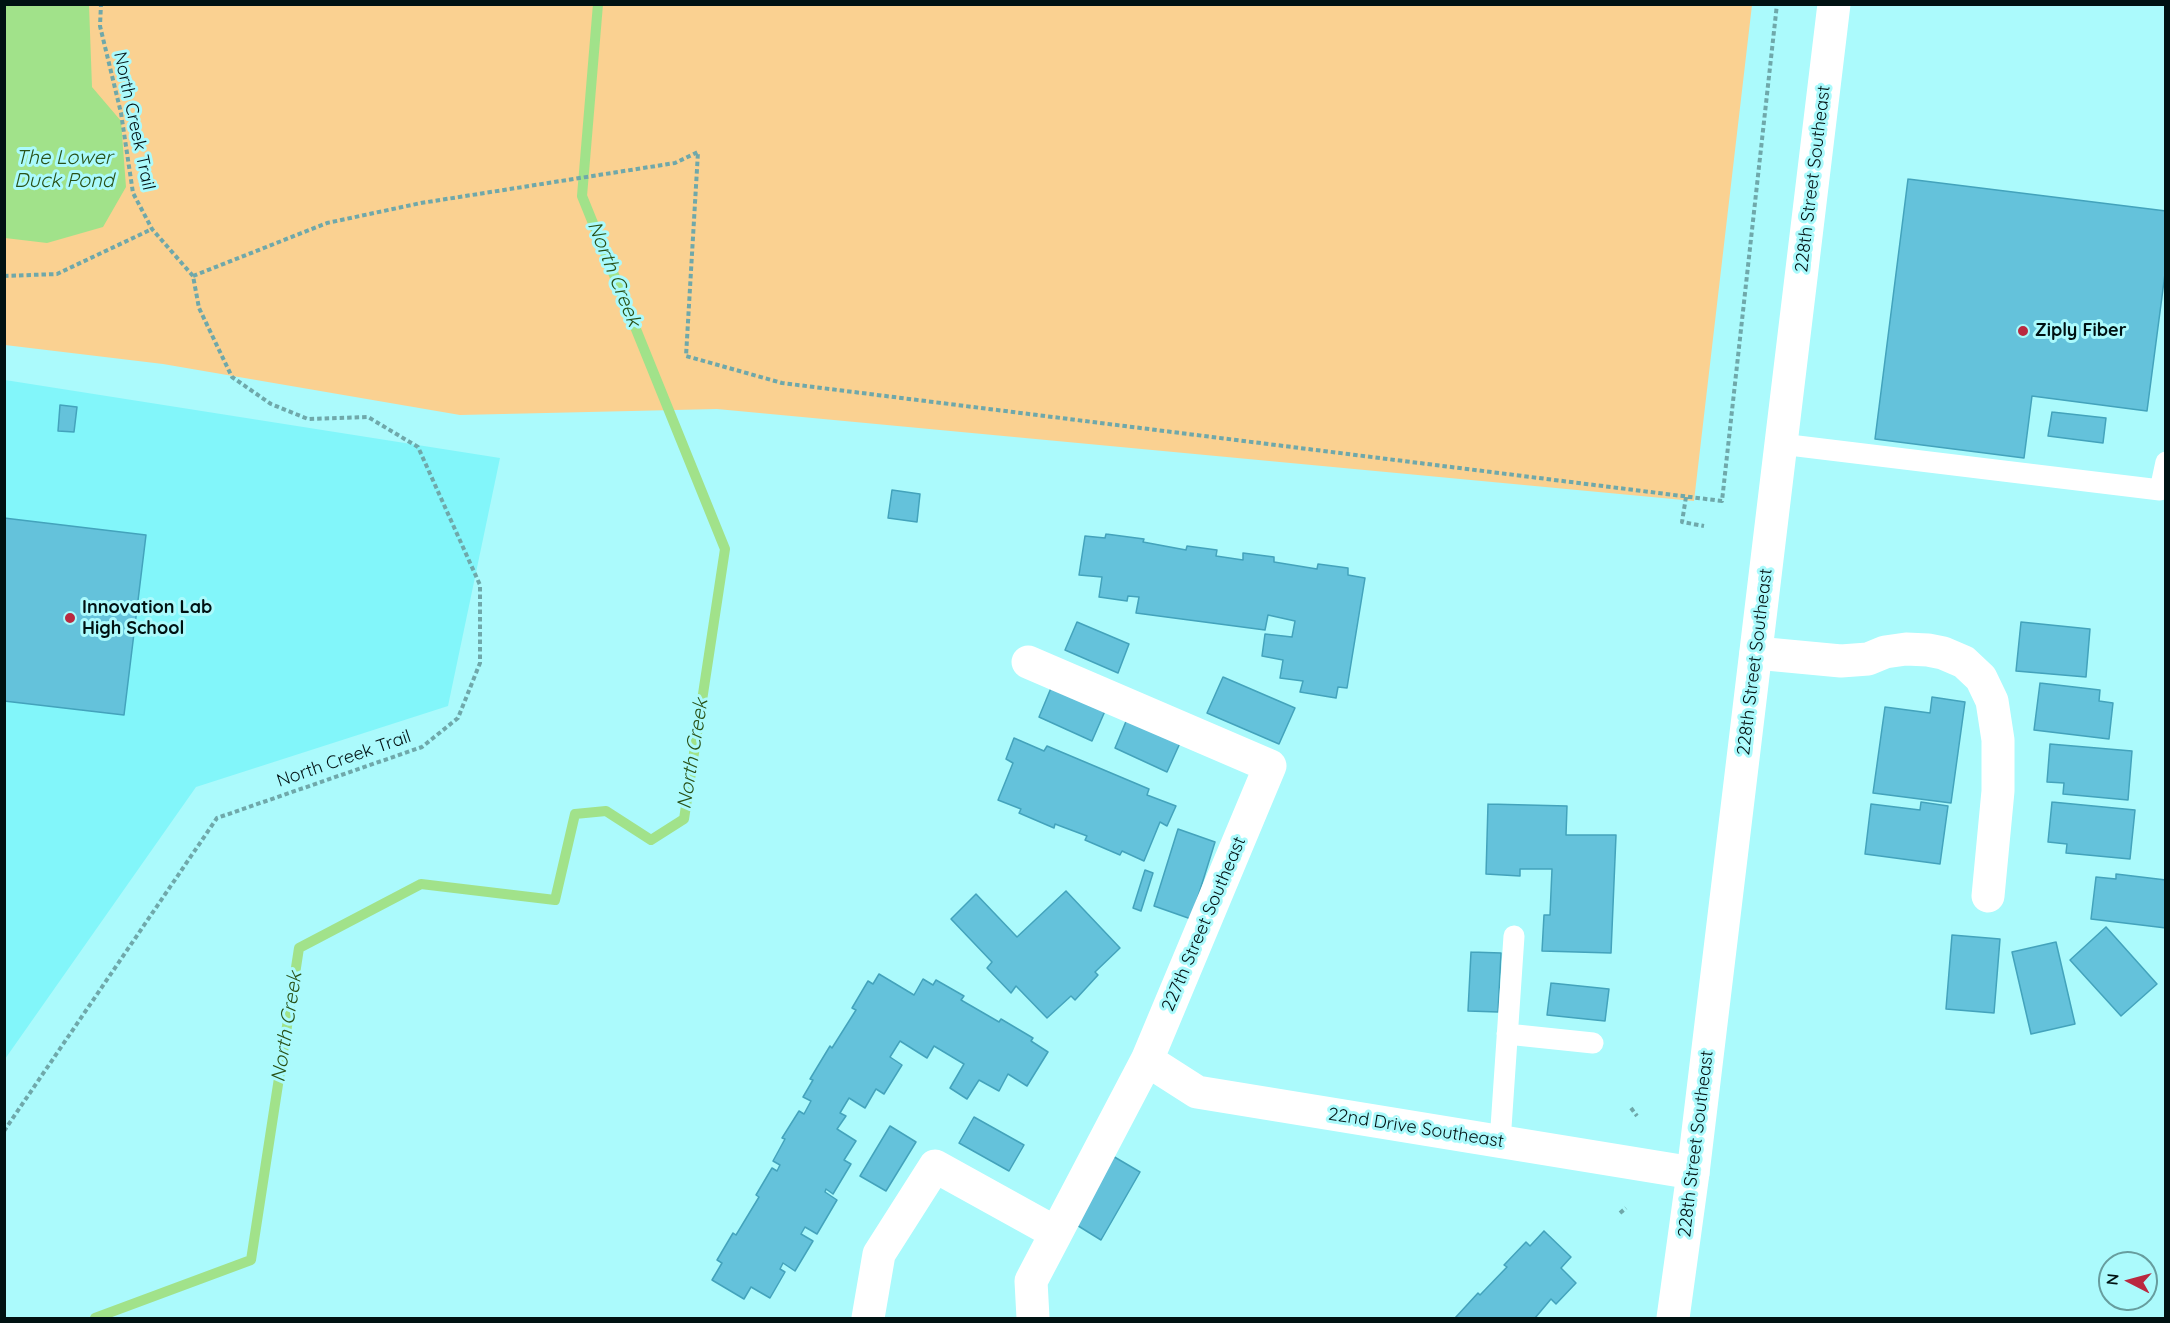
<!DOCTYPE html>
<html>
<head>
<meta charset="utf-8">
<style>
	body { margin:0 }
	#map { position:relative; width:2170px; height:1323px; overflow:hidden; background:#abfafc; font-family:Quicksand,sans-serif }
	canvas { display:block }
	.frame { position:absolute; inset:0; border:6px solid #001112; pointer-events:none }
	.north { position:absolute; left:2098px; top:1251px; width:60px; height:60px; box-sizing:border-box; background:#abfafc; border:2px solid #679d9e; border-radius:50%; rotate:276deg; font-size:16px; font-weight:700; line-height:24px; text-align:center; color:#001112 }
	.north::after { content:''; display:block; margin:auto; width:21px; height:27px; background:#ba2940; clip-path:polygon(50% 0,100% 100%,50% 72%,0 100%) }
</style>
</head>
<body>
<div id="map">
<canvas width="2170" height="1323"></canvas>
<div class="frame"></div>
<div class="north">N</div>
</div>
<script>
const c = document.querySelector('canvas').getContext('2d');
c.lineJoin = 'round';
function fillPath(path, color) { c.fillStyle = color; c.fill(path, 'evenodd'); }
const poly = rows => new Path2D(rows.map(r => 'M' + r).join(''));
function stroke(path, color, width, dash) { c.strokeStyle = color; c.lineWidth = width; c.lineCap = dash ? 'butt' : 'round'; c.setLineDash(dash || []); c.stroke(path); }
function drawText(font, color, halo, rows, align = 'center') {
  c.font = font + ' Quicksand,sans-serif'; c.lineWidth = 6; c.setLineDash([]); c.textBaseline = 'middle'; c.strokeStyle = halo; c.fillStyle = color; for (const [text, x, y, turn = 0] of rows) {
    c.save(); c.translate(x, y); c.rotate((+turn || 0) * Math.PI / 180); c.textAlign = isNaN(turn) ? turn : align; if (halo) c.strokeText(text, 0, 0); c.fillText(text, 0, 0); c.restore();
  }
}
fillPath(poly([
	[5,380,500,458,448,706,196,787,5,1059]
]), '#82f6fa');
fillPath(poly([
	[5,5,1752,5,1694,501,717,409,460,415,163,364,5,345]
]), '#fad191');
fillPath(poly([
	[5,4,89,5,92,87,121,121,126,187,103,227,47,243,5,238]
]), '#a1e28a');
stroke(poly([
	[95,1318,251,1260,299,948,421,884,555,900,575,814,606,811,651,840,684,819,725,549,582,196,598,4]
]), '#a1e28a', 10);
const building = poly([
	[1908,179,2166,211,2166,266,2147,411,2032,396,2024,458,1875,439,1908,179],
	[60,405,77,407,74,432,58,431,60,405],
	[2052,412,2106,418,2103,443,2048,436,2052,412],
	[892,490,920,494,917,522,888,518,892,490],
	[4,518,146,535,124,715,4,701,4,518],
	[1106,534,1144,539,1143,542,1186,550,1187,546,1217,550,1216,556,1243,560,1243,553,1274,557,1274,562,1317,569,1318,564,1348,568,1348,575,1365,578,1347,688,1338,687,1336,698,1300,692,1303,681,1280,678,1283,660,1262,656,1265,634,1292,637,1295,621,1268,615,1265,630,1136,613,1139,597,1128,596,1127,601,1099,597,1102,577,1079,575,1085,536,1105,538,1106,534],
	[1077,622,1129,644,1118,673,1065,650,1077,622],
	[2021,622,2090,629,2086,677,2016,671,2021,622],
	[1223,677,1295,708,1279,744,1207,713,1223,677],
	[2040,683,2100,690,2099,701,2113,703,2109,739,2034,730,2040,683],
	[1051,688,1105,711,1092,741,1039,717,1051,688],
	[1932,697,1965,702,1951,803,1873,793,1885,707,1930,713,1932,697],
	[1127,719,1180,743,1167,772,1115,748,1127,719],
	[1014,738,1044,751,1047,746,1149,789,1147,795,1176,806,1167,826,1160,822,1144,861,1122,851,1120,855,1085,840,1087,836,1055,824,1054,828,1019,813,1021,809,998,800,1013,763,1006,759,1014,738],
	[2050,744,2132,751,2128,800,2063,794,2064,783,2047,782,2050,744],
	[1921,802,1948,806,1940,864,1865,854,1871,804,1920,810,1921,802],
	[2052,802,2135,810,2130,859,2066,853,2067,844,2048,842,2052,802],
	[1488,804,1567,806,1566,835,1616,835,1611,953,1542,951,1544,915,1550,915,1552,869,1520,869,1520,876,1486,874,1488,804],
	[1178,829,1215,842,1191,919,1154,906,1178,829],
	[1145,870,1153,873,1141,911,1133,908,1145,870],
	[2116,874,2166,880,2166,928,2091,919,2096,877,2116,879,2116,874],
	[1066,891,1120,948,1095,972,1098,975,1075,1000,1071,996,1047,1018,1016,986,1011,993,987,968,992,962,951,919,976,894,1017,937,1066,891],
	[2106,927,2157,984,2121,1016,2070,960,2106,927],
	[1952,935,2000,939,1994,1013,1946,1009,1952,935],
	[2056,942,2075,1024,2031,1034,2012,952,2056,942],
	[1471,952,1501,953,1498,1012,1468,1011,1471,952],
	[879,974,914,995,923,979,933,985,936,980,964,996,961,1000,999,1022,1001,1019,1033,1038,1031,1041,1048,1052,1027,1086,1008,1074,999,1091,979,1080,967,1099,950,1088,964,1064,934,1046,927,1058,900,1041,890,1057,902,1065,884,1094,876,1089,865,1108,849,1098,840,1113,846,1116,837,1129,856,1141,844,1160,851,1164,833,1194,826,1189,825,1192,837,1200,817,1234,805,1227,801,1234,813,1241,795,1271,783,1263,780,1269,785,1272,770,1298,751,1287,744,1299,712,1280,722,1263,717,1260,733,1233,736,1235,759,1197,756,1195,772,1168,777,1171,780,1165,773,1161,785,1139,782,1138,799,1111,804,1114,811,1101,803,1097,813,1080,810,1079,830,1046,832,1048,856,1010,852,1008,868,981,873,984,879,974],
	[1551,983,1609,989,1605,1021,1547,1015,1551,983],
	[974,1117,1024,1145,1009,1171,959,1143,974,1117],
	[890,1126,916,1142,886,1191,860,1176,890,1126],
	[1106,1152,1140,1172,1101,1240,1067,1219,1106,1152],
	[1544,1231,1571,1257,1561,1268,1576,1283,1556,1304,1551,1299,1535,1318,1455,1318,1478,1293,1480,1295,1507,1267,1504,1265,1526,1242,1530,1246,1544,1231]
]);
fillPath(building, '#64c2db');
stroke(building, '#43a3bc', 1.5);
stroke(poly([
	[4,276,57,274,152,229],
	[193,276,327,223,421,203,675,163,698,152,686,356,782,383,1722,501,1777,4],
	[1686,497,1682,522,1704,526],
	[1631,1108,1637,1116],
	[4,1131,217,818,422,747,458,718,480,663,480,585,418,447,368,417,308,419,271,404,232,377,199,308,193,276,152,229,133,193,121,113,100,26,101,4],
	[1620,1213,1626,1208]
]), '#6fa8aa', 4, [4.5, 3]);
stroke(poly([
	[1781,444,2160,490,2166,462],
	[1507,1034,1593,1043],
	[1500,1142,1514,936]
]), '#fff', 21);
stroke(poly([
	[1756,653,1841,661,1868,659,1885,652,1906,649,1928,650,1943,653,1964,662,1981,678,1992,701,1998,740,1998,791,1988,896],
	[1028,662,1270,766,1147,1060,1031,1281,1033,1318],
	[1147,1060,1197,1092,1693,1173],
	[868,1318,879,1254,935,1166,1056,1233]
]), '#fff', 33);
stroke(poly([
	[1673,1318,1693,1173,1834,4]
]), '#fff', 33);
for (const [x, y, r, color] of [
	[2023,331,6,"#ba2940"],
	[70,618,6,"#ba2940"]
]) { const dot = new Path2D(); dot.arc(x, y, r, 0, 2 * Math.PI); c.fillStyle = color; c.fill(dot); stroke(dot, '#abfafc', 2); }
drawText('18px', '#001112', '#abfafc', [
	["North Creek Trail",134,121,78],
	["228th Street Southeast",1813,179,-83],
	["228th Street Southeast",1755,662,-83],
	["North Creek Trail",344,759,-19],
	["227th Street Southeast",1204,924,-67],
	["22nd Drive Southeast",1416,1128,9],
	["228th Street Southeast",1696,1144,-83]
]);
drawText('bold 18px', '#001112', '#abfafc', [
	["Ziply Fiber",2035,331],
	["Innovation Lab",82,608],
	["High School",82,629]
], 'left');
drawText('italic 20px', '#295218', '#abfafc', [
	["The Lower",64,158],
	["Duck Pond",64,181],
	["North Creek",614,274,68],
	["North Creek",693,754,-81],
	["North Creek",287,1027,-81]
]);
</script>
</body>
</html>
